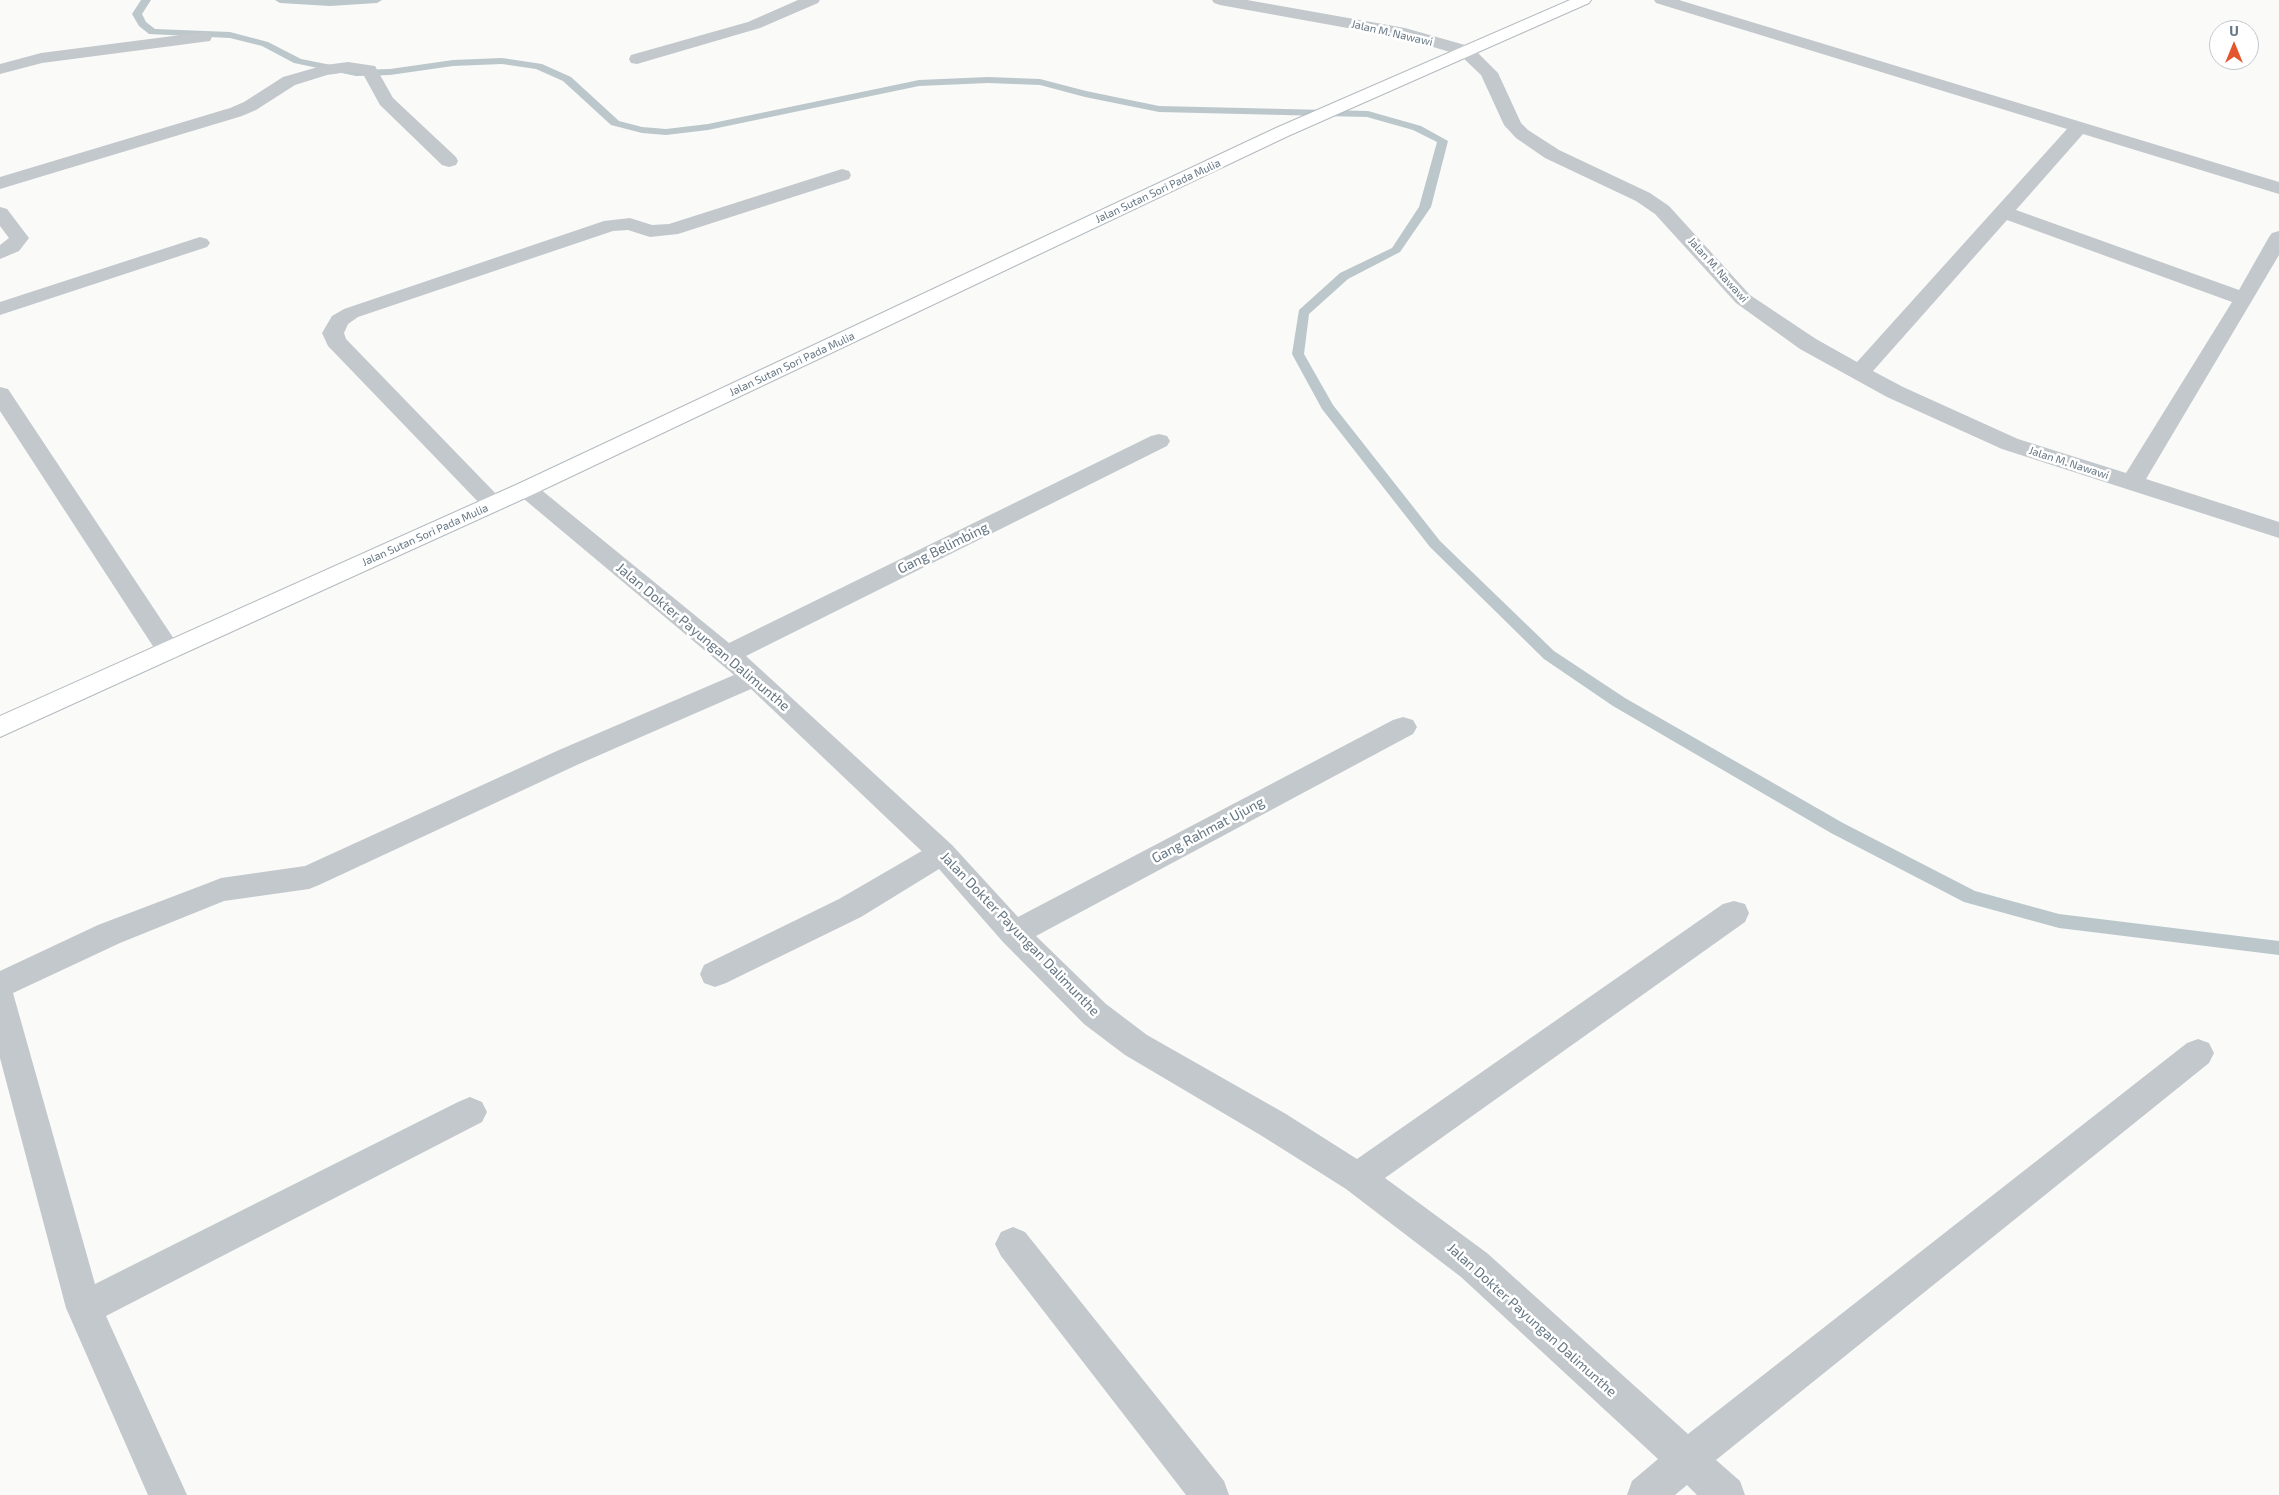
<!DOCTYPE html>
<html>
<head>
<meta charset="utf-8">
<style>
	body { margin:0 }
	#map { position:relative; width:2279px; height:1495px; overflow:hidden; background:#fafaf8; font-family:"Exo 2",sans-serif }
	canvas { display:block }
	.north { position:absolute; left:2209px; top:20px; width:50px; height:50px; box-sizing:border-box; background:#fff; border:1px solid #c1c8cd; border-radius:50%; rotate:0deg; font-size:14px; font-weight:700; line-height:20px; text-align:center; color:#657683 }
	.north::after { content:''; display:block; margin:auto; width:18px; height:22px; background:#e4572e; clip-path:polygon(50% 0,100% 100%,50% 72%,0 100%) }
</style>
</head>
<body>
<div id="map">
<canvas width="2279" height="1495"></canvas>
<div class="north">U</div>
</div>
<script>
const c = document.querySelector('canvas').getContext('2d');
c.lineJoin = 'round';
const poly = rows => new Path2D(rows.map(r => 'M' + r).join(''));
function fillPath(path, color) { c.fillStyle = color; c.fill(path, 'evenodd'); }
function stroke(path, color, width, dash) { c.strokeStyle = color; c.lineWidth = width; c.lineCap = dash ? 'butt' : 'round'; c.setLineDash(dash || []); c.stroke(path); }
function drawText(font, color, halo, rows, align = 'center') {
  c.font = font + ' "Exo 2",sans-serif'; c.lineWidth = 5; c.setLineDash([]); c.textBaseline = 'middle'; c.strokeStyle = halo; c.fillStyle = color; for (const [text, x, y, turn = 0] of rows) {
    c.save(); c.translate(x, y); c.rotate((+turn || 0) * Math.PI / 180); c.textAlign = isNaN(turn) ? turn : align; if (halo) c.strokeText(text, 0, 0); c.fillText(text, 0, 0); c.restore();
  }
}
fillPath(poly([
	[141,0,151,0,142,14,146,22,155,29,230,32,268,42,301,59,356,70,390,69,453,60,502,58,542,64,571,77,619,121,642,127,666,129,708,124,919,80,988,77,1040,79,1086,91,1159,106,1368,111,1421,126,1448,141,1431,207,1400,252,1348,279,1309,314,1304,354,1333,405,1440,541,1554,651,1625,698,1843,823,1975,891,2059,914,2279,941,2279,955,2059,928,1964,902,1831,833,1613,706,1544,659,1430,547,1322,409,1292,354,1299,310,1340,273,1392,248,1419,207,1437,142,1413,130,1367,117,1159,112,1085,97,1040,85,988,83,919,86,708,130,666,135,642,133,611,125,563,81,536,69,502,64,453,66,390,75,356,76,294,63,262,46,230,38,149,34,139,26,132,14,141,0],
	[275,0,382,0,377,3,330,6,280,3,275,0]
]), '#bbc7cb');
const secondary = poly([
	[1570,0,1591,0,1589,3,1288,136,534,494,0,737,0,716,518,484,1276,128,1570,0]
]);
stroke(secondary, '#b3babf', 2);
fillPath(poly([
	[942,842,952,845,957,853,952,861,861,917,726,983,715,987,704,983,700,974,704,965,839,899,932,845,942,842]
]), '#c3c8cc');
fillPath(poly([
	[798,0,820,0,818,3,760,28,637,64,631,63,629,59,631,55,748,22,798,0],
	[1212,0,1247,0,1405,28,1472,47,1498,73,1521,123,1528,130,1559,150,1650,193,1669,206,1750,295,1816,339,1857,362,2067,129,1656,3,1654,0,1679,0,2279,182,2279,194,2083,134,2016,210,2239,290,2269,237,2272,233,2279,231,2279,255,2146,479,2279,522,2279,538,2002,449,1887,397,1800,349,1736,303,1655,214,1636,201,1545,158,1516,138,1504,125,1481,75,1460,55,1403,38,1220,5,1214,3,1212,0],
	[2007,220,2232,302,2126,473,2018,439,1903,387,1873,371,2007,220],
	[204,32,210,33,212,37,210,41,42,63,0,74,0,64,41,53,204,32],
	[348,62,375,66,393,98,456,157,458,161,456,165,449,167,442,165,380,105,363,74,348,72,327,75,295,85,256,110,242,116,0,189,0,177,230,108,244,102,283,77,325,65,348,62],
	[842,169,849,171,851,175,849,179,678,234,650,237,628,230,613,231,358,317,348,324,344,333,346,339,501,499,505,504,501,509,493,512,485,509,328,346,322,333,332,316,344,309,604,221,630,218,652,225,669,224,842,169],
	[0,207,7,209,29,238,19,251,0,259,0,245,9,238,0,226,0,207],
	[200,237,207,239,210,243,207,247,0,315,0,302,200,237],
	[0,387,8,389,178,645,182,651,178,657,169,660,160,657,0,411,0,387],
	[1159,434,1167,436,1170,441,1167,446,746,656,952,845,1018,917,1393,720,1403,717,1413,720,1417,727,1413,734,1036,936,1106,1004,1147,1035,1286,1114,1357,1159,1723,904,1734,901,1745,904,1749,913,1745,922,1385,1178,1487,1253,1688,1434,2187,1043,2198,1039,2209,1043,2214,1053,2209,1063,1716,1460,1740,1481,1745,1495,1697,1495,1687,1485,1675,1495,1627,1495,1632,1481,1658,1459,1461,1277,1346,1189,1262,1136,1125,1055,1084,1024,1003,942,932,861,751,689,579,764,319,885,309,889,224,901,120,943,13,993,95,1284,458,1102,470,1097,482,1102,487,1112,482,1122,106,1316,187,1495,148,1495,66,1308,0,1058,0,971,98,925,211,882,221,878,305,866,559,750,734,675,518,494,514,489,518,484,526,482,534,484,729,643,1151,436,1159,434],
	[1013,1227,1025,1232,1224,1481,1229,1495,1186,1495,1001,1256,995,1244,1001,1232,1013,1227]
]), '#c3c8cc');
fillPath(secondary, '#fff');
drawText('11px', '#657683', '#fff', [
	["Jalan M. Nawawi",1392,33,13],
	["Jalan Sutan Sori Pada Mulia",1158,191,-25],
	["Jalan M. Nawawi",1718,270,48],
	["Jalan Sutan Sori Pada Mulia",792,364,-25],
	["Jalan M. Nawawi",2069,463,18],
	["Jalan Sutan Sori Pada Mulia",425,535,-24]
]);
drawText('14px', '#657683', '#fff', [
	["Gang Belimbing",943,548,-26],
	["Jalan Dokter Payungan Dalimunthe",703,637,40],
	["Gang Rahmat Ujung",1208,830,-28],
	["Jalan Dokter Payungan Dalimunthe",1020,934,46],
	["Jalan Dokter Payungan Dalimunthe",1532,1320,42]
]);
</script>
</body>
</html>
